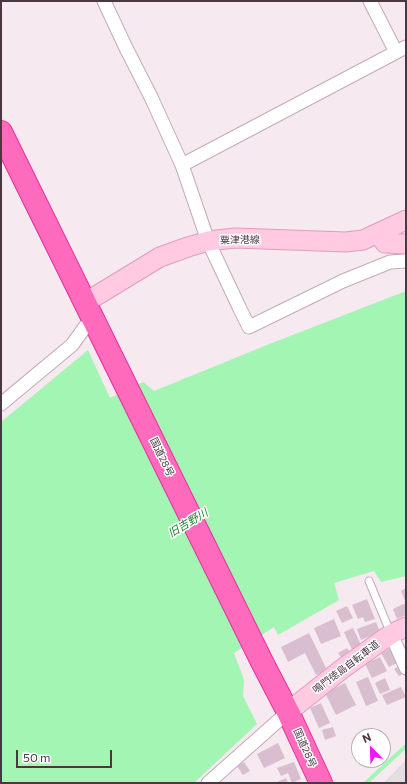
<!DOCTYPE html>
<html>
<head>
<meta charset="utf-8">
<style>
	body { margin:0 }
	#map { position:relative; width:407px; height:784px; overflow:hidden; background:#f6e9f0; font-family:Commissioner,sans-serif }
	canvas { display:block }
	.frame { position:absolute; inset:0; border:2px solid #4a3742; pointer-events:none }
	.north { position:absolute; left:351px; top:728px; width:40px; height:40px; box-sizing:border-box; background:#fff; border:1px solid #b7afb3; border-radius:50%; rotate:337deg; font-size:11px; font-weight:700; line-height:16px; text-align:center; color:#4a3742 }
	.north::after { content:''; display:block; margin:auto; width:14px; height:18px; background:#f017ff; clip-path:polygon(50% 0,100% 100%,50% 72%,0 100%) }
	.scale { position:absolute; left:16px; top:750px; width:96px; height:18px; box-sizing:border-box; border:2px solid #4a3742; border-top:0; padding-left:5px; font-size:12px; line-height:14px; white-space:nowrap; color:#4a3742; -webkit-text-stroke:3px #fff; paint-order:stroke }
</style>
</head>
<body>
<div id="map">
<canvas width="407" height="784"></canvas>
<div class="frame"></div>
<div class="north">N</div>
<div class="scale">50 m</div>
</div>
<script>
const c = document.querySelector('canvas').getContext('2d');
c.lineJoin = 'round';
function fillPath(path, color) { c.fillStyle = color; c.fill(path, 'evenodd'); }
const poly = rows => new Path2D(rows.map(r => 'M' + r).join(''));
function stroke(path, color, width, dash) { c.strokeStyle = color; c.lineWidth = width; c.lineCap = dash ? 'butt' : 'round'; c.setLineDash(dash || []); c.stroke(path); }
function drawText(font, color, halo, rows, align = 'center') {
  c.font = font + ' Commissioner,"Noto Sans JP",sans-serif'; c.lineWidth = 3; c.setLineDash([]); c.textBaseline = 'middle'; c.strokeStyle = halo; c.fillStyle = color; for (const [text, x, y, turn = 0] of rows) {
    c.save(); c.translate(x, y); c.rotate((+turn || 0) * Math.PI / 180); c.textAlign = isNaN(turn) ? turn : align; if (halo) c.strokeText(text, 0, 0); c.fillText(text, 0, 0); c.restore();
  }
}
fillPath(poly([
	[406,760,406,783,383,783]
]), '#e4dee2');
fillPath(poly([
	[406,291,406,576,381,582,374,571,334,583,339,600,278,635,274,627,234,653,244,680,243,696,257,724,194,783,1,783,1,422,88,350,110,398,143,382,154,391,267,345]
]), '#a2f5b2');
stroke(poly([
	[366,783,406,746]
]), '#a2f5b2', 4);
fillPath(poly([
	[406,588,406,603,401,591],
	[367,599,375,619,365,622,363,617,358,619,352,605],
	[406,603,406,615,397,619,393,609],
	[347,606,353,618,342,623,336,611],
	[334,619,341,636,321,644,314,628],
	[376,622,380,632,361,640,357,629],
	[353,628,362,647,353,652,344,632],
	[309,633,327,670,316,675,305,653,288,662,281,647],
	[347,648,352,655,343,660,338,653],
	[391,648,399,662,389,667,381,653],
	[380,657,387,671,372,678,365,664],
	[401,665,405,673,399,676,394,669],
	[368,677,378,701,366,706,356,682],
	[385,678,390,690,380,694,375,683],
	[345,683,356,705,336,715,325,693],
	[401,687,406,697,387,705,382,695],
	[321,703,330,723,319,728,310,708],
	[333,727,336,736,325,740,322,730],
	[278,743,285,758,264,768,257,754],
	[244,762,250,771,243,775,237,766],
	[294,762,301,779,292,783,288,773,281,776,277,768],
	[286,778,288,783,275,783]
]), '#d8bece');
const lane = poly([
	[369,581,391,634]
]);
const street = poly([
	[104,1,126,48,151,97,182,165,208,241,240,309,249,327,343,281,390,262,406,261],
	[370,1,396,52],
	[182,165,406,47],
	[1,404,72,345,85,327,94,320],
	[391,634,406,668],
	[208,783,288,712]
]);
const secondary = poly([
	[378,233,385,243,406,244],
	[86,302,160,257,188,247,208,241,235,238,346,242,363,240,406,220],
	[288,712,342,669,391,634,406,627]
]);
const highway = poly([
	[1,132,262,662,288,712,321,783]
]);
stroke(lane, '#c2abb8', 9);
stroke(street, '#c2abb8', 15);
stroke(secondary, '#e19cbd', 21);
stroke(highway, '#e8309c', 24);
stroke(lane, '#fff', 7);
stroke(street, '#fff', 13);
stroke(secondary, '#ffcae2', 19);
stroke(highway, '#ff6bbc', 22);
drawText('10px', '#4a3742', '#fff', [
	["粟津港線",240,240,-1],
	["国道28号",162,457,64],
	["鳴門徳島自転車道",346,667,-37],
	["国道28号",305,748,66]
]);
drawText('italic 11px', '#1f8133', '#fff', [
	["旧吉野川",188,523,-31]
]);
</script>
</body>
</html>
